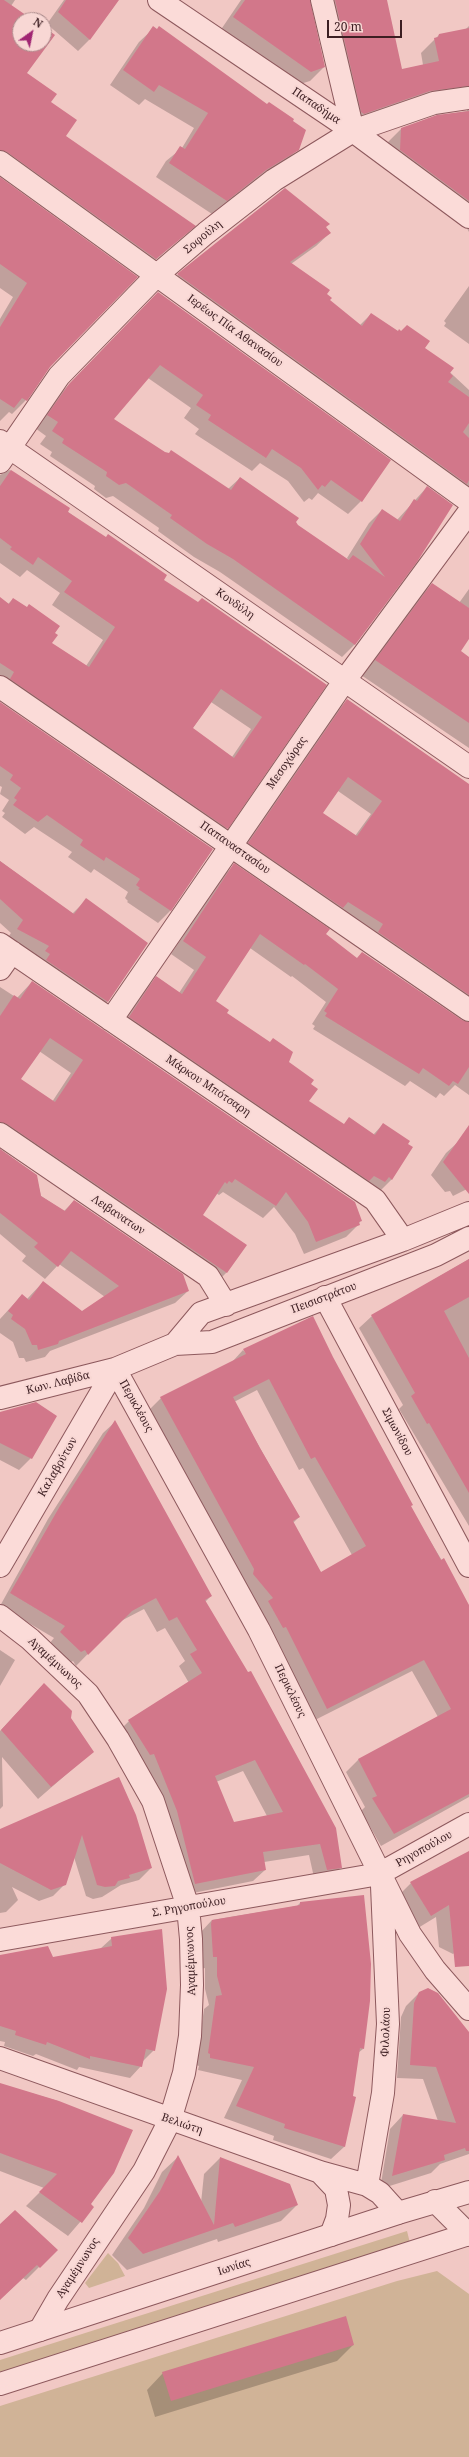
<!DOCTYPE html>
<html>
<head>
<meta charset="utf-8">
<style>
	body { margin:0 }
	#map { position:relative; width:469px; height:2457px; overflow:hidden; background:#f1c8c4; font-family:"Noto Serif",serif }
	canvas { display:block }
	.north { position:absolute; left:12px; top:12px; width:40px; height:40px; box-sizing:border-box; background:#f8d7d4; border:1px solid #ad8d8d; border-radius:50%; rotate:33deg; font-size:11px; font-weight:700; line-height:16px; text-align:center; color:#3c1e22 }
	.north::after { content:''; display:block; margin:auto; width:14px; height:18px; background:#a02572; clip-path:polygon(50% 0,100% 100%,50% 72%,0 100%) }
	.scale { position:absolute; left:327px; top:20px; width:75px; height:18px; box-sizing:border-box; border:2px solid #3c1e22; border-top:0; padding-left:5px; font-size:12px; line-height:14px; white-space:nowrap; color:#3c1e22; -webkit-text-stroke:3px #f8d7d4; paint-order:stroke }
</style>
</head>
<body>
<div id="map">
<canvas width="469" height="2457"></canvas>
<div class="north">N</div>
<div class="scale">20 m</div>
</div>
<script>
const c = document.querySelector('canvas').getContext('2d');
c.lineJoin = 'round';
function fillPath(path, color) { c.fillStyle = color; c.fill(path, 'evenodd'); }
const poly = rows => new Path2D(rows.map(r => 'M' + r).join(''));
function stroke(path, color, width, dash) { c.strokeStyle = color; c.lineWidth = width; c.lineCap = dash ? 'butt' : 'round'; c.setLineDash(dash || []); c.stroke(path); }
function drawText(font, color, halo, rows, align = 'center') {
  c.font = font + ' "Noto Serif",serif'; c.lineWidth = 4; c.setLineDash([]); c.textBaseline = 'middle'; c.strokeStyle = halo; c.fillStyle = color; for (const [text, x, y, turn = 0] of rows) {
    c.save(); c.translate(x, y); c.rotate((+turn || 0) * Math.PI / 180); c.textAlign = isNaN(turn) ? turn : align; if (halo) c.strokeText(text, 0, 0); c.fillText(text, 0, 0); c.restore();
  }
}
fillPath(poly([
	[407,2231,410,2243,0,2373,0,2360],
	[108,2253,118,2263,125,2276,89,2288,85,2283],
	[437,2271,469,2294,469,2457,0,2457,0,2406,397,2281]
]), '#d0b397');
fillPath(poly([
	[0,0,15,0,11,6,31,20,20,20,20,44,44,44,44,29,53,35,26,73,50,102,65,136,194,226,141,273,0,170],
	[64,0,113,0,115,5,89,40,78,51,47,24],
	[241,0,385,0,401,70,423,65,421,53,439,35,465,30,469,26,469,232,463,221,387,164,388,142,401,129,437,116,467,111,466,104,350,127,317,5,310,3,324,67,310,81,297,85,220,31],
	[154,28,267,105,298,149,283,164,212,214,156,177,166,161,182,148,194,128,145,99,139,105,110,85,139,42],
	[0,179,49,367,26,400,12,414,9,412,0,421,0,319,13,297,0,288],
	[285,189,330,233,316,246,291,264,326,295,329,301,360,325,371,314,424,348,469,390,469,488,164,288,178,275],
	[469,286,469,344,444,326,446,323,444,321],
	[145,306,361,501,348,514,318,493,312,500,309,498,304,502,288,481,260,463,252,471,195,434,199,429,184,418,191,408,148,378,112,419,164,453,228,489,240,478,297,526,350,562,347,558,369,523,382,510,397,520,427,487,355,644,342,657,220,572,194,557,158,531,159,528,113,496,106,498,94,489,95,486,50,456,52,452,40,444,46,436,35,428,56,398],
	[10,470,162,580,325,685,227,828,214,840,0,693,0,598,8,604,13,599,53,633,51,644,86,666,103,640,52,605,60,593,27,570,20,577,0,563,0,475],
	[211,702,251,729,232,757,192,729],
	[432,584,459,603,469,589,469,637,459,652,469,658,469,748,361,675,417,599],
	[347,700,469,785,469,1095,455,1085,444,1096,440,1093,436,1098,410,1081,405,1086,313,1029,315,1026,312,1024,326,1002,292,976,291,977,250,948,214,1001,226,1013,288,1062,309,1084,307,1102,343,1125,373,1135,383,1124,392,1179,379,1192,117,1030,144,990,157,977,179,993,194,970,171,954,222,877,234,865,357,959,462,1021,468,1022,468,1018,236,856,335,713],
	[338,791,371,814,355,836,321,814],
	[0,703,212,849,170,911,158,923,127,902,128,901,125,898,128,892,94,869,91,873,68,857,72,852,34,827,25,834,2,817,5,813,2,811,9,800,0,794,2,787,0,786],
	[0,861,72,914,86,900,147,943,107,1002,95,1014,6,940,11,933,0,923],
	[31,983,361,1220,358,1225,346,1237,304,1254,295,1234,274,1207,263,1218,223,1192,219,1195,216,1193,202,1215,245,1245,226,1273,214,1285,0,1140,0,987,17,998],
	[39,1051,71,1073,52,1102,20,1079],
	[469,1132,469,1188,453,1196,450,1191,445,1192,431,1175,446,1153],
	[0,1149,36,1175,41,1196,64,1211,74,1201,188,1291,175,1303,50,1351,45,1357,26,1362,24,1358,19,1358,13,1342,0,1333,0,1319,22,1295,27,1299,43,1282,82,1312,105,1297,59,1264,45,1279,22,1261,26,1256,0,1234],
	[469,1259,469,1531,469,1526,399,1409,403,1405,359,1328,372,1316],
	[243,1350,410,1507,469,1606,469,1797,381,1846,361,1811,365,1807,346,1772,358,1760,438,1717,412,1671,315,1720,257,1614,261,1610,242,1586,149,1410,161,1398,232,1362],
	[257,1390,299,1470,303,1468,352,1555,321,1573,293,1523,299,1517,234,1402],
	[0,1413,31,1458,19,1470,0,1460],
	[115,1422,211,1596,205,1602,341,1867,329,1879,315,1882,309,1855,264,1862,265,1870,253,1881,183,1895,117,1733,129,1721,189,1683,179,1666,185,1661,165,1628,157,1632,144,1609,119,1622,76,1666,73,1661,68,1664,49,1644,54,1638,0,1606,48,1519,103,1433],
	[243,1771,267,1816,233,1823,216,1782],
	[0,1650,15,1660,0,1686],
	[44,1684,92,1752,38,1799,2,1757,3,1806,0,1809,0,1731],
	[119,1778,151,1868,139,1880,121,1885,102,1897,93,1899,86,1896,74,1857,65,1884,53,1896,39,1901,12,1887,18,1900,6,1912,0,1913,0,1836],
	[469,1852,469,1942,453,1954,439,1947,436,1917,418,1928,398,1896,411,1883],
	[300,1903,363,2049,358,2053,352,2097,355,2098,344,2147,331,2159,273,2140,274,2136,224,2118,242,2080,198,2070,199,2066,196,2065,204,2009,209,2005,205,1989,205,1968,201,1969,200,1933,212,1920,297,1906],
	[112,1938,154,2050,142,2062,141,2066,130,2078,79,2067,77,2070,36,2054,33,2056,4,2046,5,2042,0,2041,0,1956,52,1959,100,1949],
	[419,1993,469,2034,469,2154,440,2164,431,2173,380,2189,390,2129,403,2115,438,2121,423,2079,397,2078,401,2017,406,2006],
	[0,2084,58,2101,90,2205,93,2207,68,2236,26,2206,44,2188,0,2171],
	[178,2157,201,2203,204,2174,220,2158,289,2184,297,2205,281,2221,218,2242,217,2239,127,2270,112,2255,144,2208,162,2172],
	[0,2226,56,2250,26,2280,23,2278,0,2299],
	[353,2345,337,2361,155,2417,147,2390,163,2373]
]), '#0003');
fillPath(poly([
	[0,0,4,0,33,20,20,20,20,44,44,44,44,27,55,35,27,73,57,94,51,102,77,120,66,136,196,226,156,259,7,152,0,150],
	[66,0,119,0,90,40,58,12],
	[245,0,310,0,325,67,311,72,233,17],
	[335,0,387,0,402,69,439,61,434,38,438,37,439,34,469,28,469,86,430,91,364,114,361,112],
	[153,26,157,29,159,26,267,104,269,102,294,119,293,121,306,130,299,150,266,170,227,201,169,163,180,146,185,149,208,113,159,85,154,92,123,70],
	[469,111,469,201,400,150,401,128,437,115],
	[0,177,138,277,50,367,27,401,22,398,14,408,0,399,0,327,27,283,0,264],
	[285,188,330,224,326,227,331,233,290,262,330,290,327,294,332,298,330,300,362,326,371,313,398,331,399,329,401,331,407,325,430,341,425,348,454,368,450,373,453,376,448,382,469,397,469,423,463,432,469,438,469,480,467,484,177,274],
	[158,292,391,460,362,502,331,480,325,487,322,485,318,490,301,468,272,449,266,458,208,420,211,415,196,405,203,395,160,365,114,419,165,452,169,453,171,450,231,490,240,477,299,518,296,522,298,525,349,560,353,555,385,577,360,544,382,509,400,521,414,499,417,501,427,486,453,505,417,562,355,645,233,559,207,544,170,518,172,515,126,483,119,485,106,476,107,472,62,443,64,439,52,431,58,422,47,415,69,384],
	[11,470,70,508,68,512,106,537,108,534,167,575,164,580,198,602,202,598,327,685,228,829,10,679,14,672,0,663,0,597,9,604,13,598,27,607,29,604,60,626,55,633,58,635,52,643,89,667,115,627,64,592,72,581,38,557,33,565,10,549,12,547,0,538,0,486],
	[221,689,262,717,234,758,193,728],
	[432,583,469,608,469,639,461,651,469,657,469,723,375,660],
	[347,699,469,784,469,995,378,932,383,924,348,902,343,908,248,843],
	[348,777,382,801,357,836,323,813],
	[0,702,213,849,171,911,138,889,140,888,136,885,140,879,106,857,104,861,80,845,83,840,47,815,38,822,13,805,17,800,14,798,21,788,10,780,13,775,0,766],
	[0,861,74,914,86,898,148,943,108,1002,46,960,50,954,45,951,49,946,17,929,23,920,0,899],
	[234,863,330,929,326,934,357,958,362,952,462,1020,469,1022,469,1067,458,1084,453,1081,449,1086,423,1068,419,1074,325,1016,327,1013,324,1011,338,989,305,964,304,965,260,934,216,1001,229,1010,227,1013,230,1015,270,1042,273,1038,293,1052,289,1062,314,1080,311,1084,318,1089,309,1101,344,1124,349,1117,375,1135,383,1123,410,1141,408,1144,413,1147,392,1180,389,1177,385,1182,374,1176,369,1181,129,1017,156,976,182,994,206,957,183,941],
	[32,981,355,1202,362,1221,359,1222,360,1225,316,1242,308,1222,286,1192,276,1206,235,1179,232,1183,229,1181,227,1184,225,1182,203,1215,247,1245,227,1273,7,1124,0,1122,0,1016,14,995,20,999],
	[50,1038,83,1060,55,1102,21,1079],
	[469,1125,469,1194,443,1162],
	[0,1149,37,1175,41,1196,65,1211,74,1200,183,1274,189,1291,59,1341,58,1344,38,1350,37,1345,32,1345,25,1329,11,1319,13,1315,8,1311,22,1294,29,1300,43,1281,82,1311,119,1286,71,1251,58,1267,34,1247,38,1243,0,1213],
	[469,1259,469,1297,444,1311,469,1358,469,1493,429,1423,427,1424,411,1396,415,1393,371,1315],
	[313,1316,333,1357,413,1505,411,1506,441,1560,444,1558,469,1605,469,1794,394,1834,372,1798,377,1796,358,1759,451,1709,424,1660,327,1709,286,1627,283,1628,268,1601,273,1598,253,1574,254,1569,160,1397,246,1354,243,1349],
	[269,1379,311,1459,315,1457,366,1546,321,1572,293,1521,300,1517,260,1448,233,1397],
	[36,1402,57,1416,32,1459,0,1443,0,1412],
	[115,1420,212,1596,205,1600,248,1672,251,1671,336,1828,342,1868,327,1870,320,1844,263,1852,266,1870,195,1884,177,1811,154,1754,150,1755,128,1720,202,1673,190,1654,197,1650,177,1617,169,1621,156,1598,132,1611,88,1655,85,1650,81,1652,60,1632,65,1626,10,1593,60,1506],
	[255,1760,283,1812,234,1822,215,1776],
	[44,1683,72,1711,71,1718,94,1752,51,1787,1,1730],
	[119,1777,136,1815,152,1868,129,1875,130,1878,118,1881,115,1886,105,1887,97,1885,82,1835,66,1885,51,1890,0,1863,0,1829],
	[469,1851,469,1966,455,1967,449,1905,431,1916,410,1882],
	[364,1895,371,1964,370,2001,364,2049,360,2048,353,2096,356,2097,345,2147,284,2128,285,2124,236,2106,254,2067,210,2058,210,2054,208,2053,216,1996,222,1995,217,1976,217,1957,213,1957,211,1924,212,1920,300,1905,300,1902],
	[162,1929,167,1989,155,2051,146,2049,142,2067,90,2056,90,2059,47,2042,46,2045,15,2035,16,2031,0,2026,0,1955,48,1946,53,1957,112,1946,111,1937],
	[428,1988,438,1993,469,2032,469,2151,466,2151,465,2148,444,2155,445,2160,392,2176,403,2114,456,2123,436,2067,410,2065,414,2003,419,1992],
	[0,2083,59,2101,133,2130,114,2173,91,2204,94,2207,82,2223,39,2192,57,2174,0,2153],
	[178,2155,214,2225,220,2157,290,2184,298,2205,235,2227,233,2223,143,2254,128,2238,160,2191],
	[15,2210,58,2250,40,2268,37,2265,0,2300,0,2224],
	[346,2316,354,2345,171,2401,162,2372]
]), '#d2778a');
const minor = poly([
	[159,0,353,131,469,217],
	[322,0,353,131],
	[0,162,469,501],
	[0,441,469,767],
	[0,462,59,376,157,275,206,233,274,180,353,131,434,103,469,98],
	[0,687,469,1010],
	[0,944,375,1200,403,1240],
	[0,969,12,952],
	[111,1020,345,680,469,512],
	[0,1134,208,1276,226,1305],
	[325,1297,469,1566],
	[175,1344,212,1342,436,1255,469,1238],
	[115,1369,259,1630,410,1934,435,1970,469,2009],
	[0,1398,115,1369,175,1344,201,1313,403,1240,469,1213],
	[0,1566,115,1369],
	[0,1616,30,1639,88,1694,118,1739,153,1801,188,1907,191,1939,192,1985,190,2036,184,2073,170,2120,144,2171,58,2299,40,2330],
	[0,1940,379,1874,469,1824],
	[0,2058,320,2172,367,2185,380,2193,398,2213],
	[320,2172,336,2189,339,2205,337,2219,331,2235],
	[367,2185,383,2093,388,2024,382,1886]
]);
const tertiary = poly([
	[435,2201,469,2235],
	[0,2343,398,2213,469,2192],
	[0,2384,469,2234]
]);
stroke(minor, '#8d595d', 24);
stroke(tertiary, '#8d595d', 24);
stroke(minor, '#fbdbd8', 22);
stroke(tertiary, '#fbdbd8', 22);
drawText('11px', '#3c1e22', '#f8d7d4', [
	["Παπαδήμα",316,106,34],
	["Σοφούλη",203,237,-40],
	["Ιερέως Πία Αθανασίου",235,331,36],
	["Κονδύλη",235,604,35],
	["Μεσοχώρας",287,763,-55],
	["Παπαναστασίου",235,848,35],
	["Μάρκου Μπότσαρη",208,1086,34],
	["Λειβανατων",118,1215,34],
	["Πεισιστράτου",324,1298,-21],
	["Κων. Λαβίδα",58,1383,-14],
	["Περικλέους",136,1406,61],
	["Σιμωνίδου",397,1432,62],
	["Καλαβρύτων",58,1467,-60],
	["Αγαμέμνωνος",55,1663,43],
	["Περικλέους",290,1691,64],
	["Ρηγοπούλου",424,1849,-29],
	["Σ. Ρηγοπούλου",189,1907,-10],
	["Αγαμέμνωνος",191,1961,-92],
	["Φιλολάου",386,2032,-88],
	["Βελιώτη",182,2124,19],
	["Ιωνίας",234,2267,-18],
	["Αγαμέμνωνος",78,2268,-57]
]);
</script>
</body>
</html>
